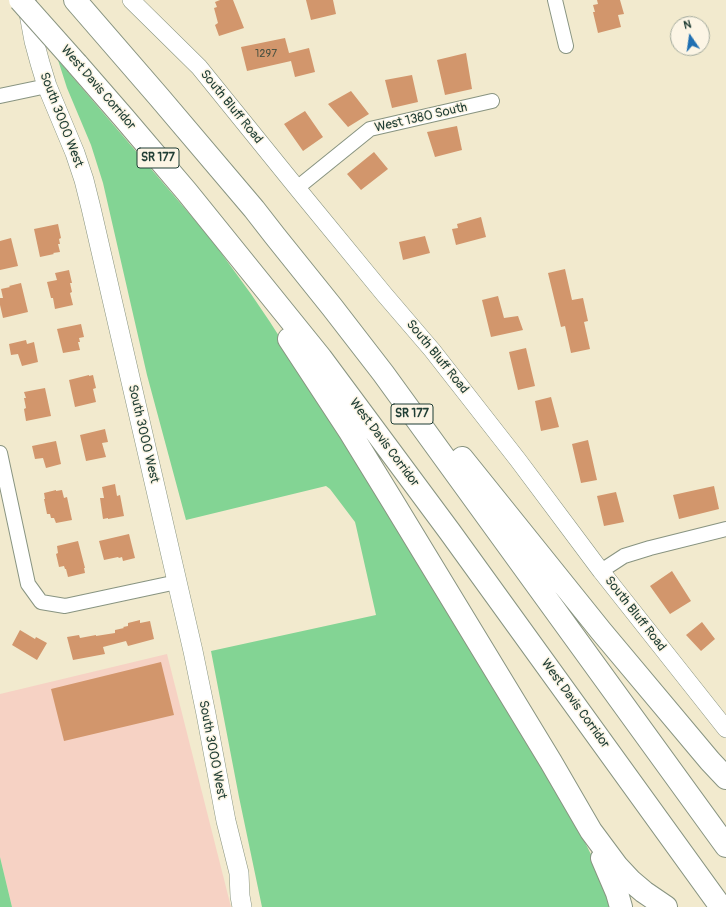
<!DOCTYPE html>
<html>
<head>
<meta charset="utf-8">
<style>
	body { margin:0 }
	#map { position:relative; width:726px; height:907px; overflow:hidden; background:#f2eace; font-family:Pangolin,sans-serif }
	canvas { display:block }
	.north { position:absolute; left:670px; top:16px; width:40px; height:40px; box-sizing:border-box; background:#fcf5e5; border:1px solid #a4ab9e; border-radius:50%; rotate:347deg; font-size:11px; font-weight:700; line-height:16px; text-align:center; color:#1f3d34 }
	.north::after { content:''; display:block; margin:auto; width:14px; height:18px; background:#1f6fb2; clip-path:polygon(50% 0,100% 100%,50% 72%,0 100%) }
</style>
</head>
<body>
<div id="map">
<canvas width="726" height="907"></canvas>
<div class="north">N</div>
</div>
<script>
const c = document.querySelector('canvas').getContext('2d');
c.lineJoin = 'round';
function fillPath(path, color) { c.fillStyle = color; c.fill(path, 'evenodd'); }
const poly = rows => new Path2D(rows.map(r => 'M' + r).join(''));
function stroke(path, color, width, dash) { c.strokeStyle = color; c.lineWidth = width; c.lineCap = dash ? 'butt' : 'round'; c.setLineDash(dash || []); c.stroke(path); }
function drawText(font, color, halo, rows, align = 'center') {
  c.font = font + ' Pangolin,sans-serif'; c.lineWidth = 3; c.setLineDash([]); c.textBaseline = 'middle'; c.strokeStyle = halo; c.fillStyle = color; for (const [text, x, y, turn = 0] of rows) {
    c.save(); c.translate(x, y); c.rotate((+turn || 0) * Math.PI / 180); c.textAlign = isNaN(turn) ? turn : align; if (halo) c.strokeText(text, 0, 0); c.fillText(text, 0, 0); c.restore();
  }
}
fillPath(poly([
	[167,654,231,907,12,907,0,857,0,694]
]), '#f6d2c4');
fillPath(poly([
	[58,60,211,239,251,294,270,322,367,474,580,832,601,875,614,907,262,907,239,797,211,651,376,615,356,526,355,522,330,489,326,486,186,520,147,375,103,183,91,145,67,88],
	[0,857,12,907,0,907]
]), '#83d494');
fillPath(poly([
	[220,0,233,0,244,28,219,36,215,25,218,23,214,8,217,7,215,2],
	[306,0,333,0,336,14,311,20],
	[597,0,620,0,624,14,618,15,621,27,598,33,593,12,595,12,593,5,598,4],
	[285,38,289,53,309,48,315,72,295,77,291,61,247,71,241,47],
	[466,53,472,89,445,95,437,60],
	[412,75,418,102,392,108,385,80],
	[351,91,369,114,348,127,328,104],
	[305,111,323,137,303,151,284,124],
	[457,126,462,150,435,157,427,132],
	[374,152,388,169,361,190,347,174],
	[481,217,486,237,456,245,452,229,458,228,457,224],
	[58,224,61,238,59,239,60,244,58,244,60,252,53,253,54,254,40,257,34,229],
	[425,236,430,253,403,260,399,242],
	[11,238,18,266,0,270,0,241],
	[565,269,572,300,583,298,588,321,584,322,590,349,571,353,565,326,561,327,548,273],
	[69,270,72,283,70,283,72,292,70,293,73,305,55,309,53,298,51,298,47,282,57,280,55,273],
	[21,283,28,312,3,318,0,305,0,298,3,298,1,289,10,287,9,286],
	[498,296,504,318,518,316,523,330,491,337,482,300],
	[81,324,84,337,79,338,80,342,78,342,80,350,63,353,57,329],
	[26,340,27,344,34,342,38,362,22,366,18,354,11,355,9,344],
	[526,348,535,386,518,390,509,352],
	[89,375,89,376,93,375,96,388,93,389,96,402,75,407,69,380],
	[45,388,51,416,26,421,24,409,26,408,24,398,26,398,24,392],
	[551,397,559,427,541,431,535,401],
	[105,429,108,442,102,443,106,457,86,461,80,435],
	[588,440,597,480,581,483,572,444],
	[56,441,61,464,46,468,43,458,35,459,32,446],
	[115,484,117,496,120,495,124,516,108,519,108,518,103,519,100,498,104,498,102,487],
	[714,486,719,509,679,519,673,495],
	[56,490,56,491,62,490,64,498,67,497,72,520,56,523,54,518,51,518,50,514,47,514,44,499,45,499,44,493],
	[616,492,624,522,604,526,597,496],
	[129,534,135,558,123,561,122,557,119,558,118,557,104,560,99,541],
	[78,541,85,568,84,568,85,573,68,577,66,569,65,569,64,566,59,567,56,554,58,553,57,546],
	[672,571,691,601,670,614,650,586],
	[140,620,140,623,150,621,154,639,128,646,126,641,103,647,105,654,73,660,67,637,79,635,80,638,96,635,96,636,115,633,115,630,124,628,123,627,128,626,128,623],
	[702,622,715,639,701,651,686,635],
	[20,630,35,639,36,637,47,643,37,660,12,645],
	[161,662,174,715,64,741,51,689]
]), '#d2966c');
const minor = poly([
	[555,0,566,46],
	[0,96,47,86],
	[297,188,370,129,492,101],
	[0,453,28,584,41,602,65,606,177,582],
	[601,571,624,556,650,548,726,529]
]);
const tertiary = poly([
	[131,0,199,67,297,188,384,294,432,350,518,460,601,571,726,729]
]);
const secondary = poly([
	[27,3,34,41,40,63,47,86,75,153,84,180,91,208,193,651,206,714,226,821,239,873,240,896,242,907]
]);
const motorway = poly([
	[75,0,159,97,254,209,275,236,332,307,383,373,726,846],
	[77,64,124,118,187,192,321,358,450,532,721,907],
	[289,339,350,432,393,502,551,762,591,831,617,866,631,881,644,892,666,907],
	[462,458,601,631,710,761,726,778],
	[602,858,617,893,621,907]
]);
stroke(minor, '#889481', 16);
stroke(tertiary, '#889481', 18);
stroke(secondary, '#889481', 20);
stroke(motorway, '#889481', 24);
stroke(minor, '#fff', 14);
stroke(tertiary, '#fff', 17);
stroke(secondary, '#fff', 19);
stroke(motorway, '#fff', 22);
const motorwayBridge = poly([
	[20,0,77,64]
]);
stroke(motorwayBridge, '#889481', 24, []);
stroke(motorwayBridge, '#fff', 22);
drawText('11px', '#4c5342', null, [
	["1297",266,54]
]);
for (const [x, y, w] of [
	[158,158,42],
	[412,414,42]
]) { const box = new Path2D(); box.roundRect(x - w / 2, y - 10, w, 20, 3); c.fillStyle = '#fcf5e5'; c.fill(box); stroke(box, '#1f3d34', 1); }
drawText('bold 12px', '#1f3d34', null, [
	["SR 177",158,158],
	["SR 177",412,414]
]);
drawText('13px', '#1f3d34', '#fcf5e5', [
	["West Davis Corridor",98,88,49],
	["South Bluff Road",231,107,51],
	["West 1380 South",421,118,-13],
	["South 3000 West",61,120,69],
	["South Bluff Road",437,357,51],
	["South 3000 West",143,434,77],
	["West Davis Corridor",384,443,53],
	["South Bluff Road",635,614,52],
	["West Davis Corridor",575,704,54],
	["South 3000 West",212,750,79]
]);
</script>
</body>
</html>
